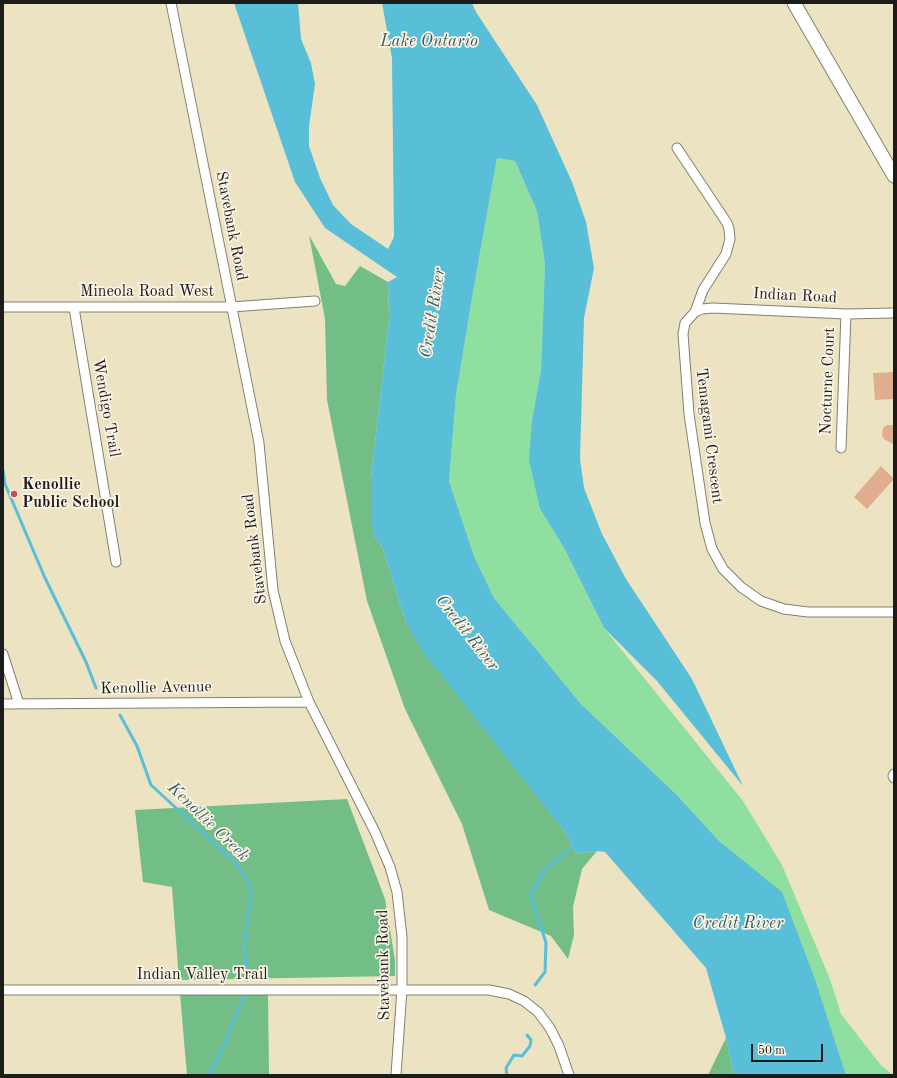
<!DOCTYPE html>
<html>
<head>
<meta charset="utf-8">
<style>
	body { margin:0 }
	#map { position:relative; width:897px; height:1078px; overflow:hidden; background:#ece3c2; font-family:"Old Standard TT",serif }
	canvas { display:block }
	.frame { position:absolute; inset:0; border:4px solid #1c1c1c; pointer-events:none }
	.scale { position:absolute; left:751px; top:1044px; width:72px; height:18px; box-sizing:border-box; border:2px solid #1c1c1c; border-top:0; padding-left:5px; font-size:12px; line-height:14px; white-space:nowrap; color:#1c1c1c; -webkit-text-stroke:3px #fcf5e5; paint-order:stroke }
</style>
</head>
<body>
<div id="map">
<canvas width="897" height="1078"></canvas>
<div class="frame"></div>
<div class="scale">50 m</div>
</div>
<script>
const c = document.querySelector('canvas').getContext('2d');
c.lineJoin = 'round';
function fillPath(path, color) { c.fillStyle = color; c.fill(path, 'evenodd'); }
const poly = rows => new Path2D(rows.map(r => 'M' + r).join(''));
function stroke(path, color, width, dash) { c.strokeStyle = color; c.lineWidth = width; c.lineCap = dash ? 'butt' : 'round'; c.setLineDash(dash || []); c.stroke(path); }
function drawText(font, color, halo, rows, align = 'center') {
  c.font = font + ' "Old Standard TT",serif'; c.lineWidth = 3.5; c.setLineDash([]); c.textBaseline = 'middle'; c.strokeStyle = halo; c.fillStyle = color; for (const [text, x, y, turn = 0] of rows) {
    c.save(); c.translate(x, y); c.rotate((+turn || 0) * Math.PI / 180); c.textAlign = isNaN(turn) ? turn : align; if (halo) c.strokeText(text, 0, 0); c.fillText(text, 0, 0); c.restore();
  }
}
fillPath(poly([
	[497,158,515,161,537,211,545,264,541,370,532,420,540,509,563,546,604,628,743,801,782,865,830,979,841,1014,880,1064,893,1075,846,1075,816,982,719,841,677,795,581,704,494,598,474,556,449,481,456,395,473,292]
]), '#8fe0a0');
fillPath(poly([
	[309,235,336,284,345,286,360,266,388,282,389,320,371,478,373,534,383,549,406,623,565,832,577,854,597,851,582,869,573,907,574,935,568,959,551,936,489,910,462,824,405,709,367,601,327,400,325,319],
	[347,799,385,899,395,960,395,976,179,980,172,887,143,882,135,810],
	[180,994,268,994,269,1075,187,1075],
	[726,1038,734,1075,708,1075]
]), '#73be86');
fillPath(poly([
	[234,3,298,3,301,39,311,63,315,84,309,126,309,146,320,178,333,205,351,224,388,249,394,237,392,58,382,3,472,3,476,12,537,105,572,182,586,222,594,268,584,318,580,459,584,488,602,534,626,579,692,679,743,786,657,681,604,628,563,546,540,509,529,460,532,420,541,370,545,264,537,211,515,161,497,158,473,292,456,395,449,481,474,556,494,598,581,704,677,795,719,841,782,892,816,982,846,1075,734,1075,726,1038,706,968,605,852,597,851,577,854,565,832,424,653,406,623,383,549,373,534,371,509,371,478,389,320,388,282,397,277,325,228,295,182]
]), '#59bed8');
stroke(poly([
	[3,470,5,484,45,578,86,662,96,688],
	[120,715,137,746,151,785,237,864,248,882,251,895,244,946,247,980],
	[535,985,545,972,546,943,531,895,543,872,575,844],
	[207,1075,216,1063,246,992],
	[507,1075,506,1068,514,1055,522,1056,530,1046,531,1040,527,1035]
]), '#59bed8', 3);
fillPath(poly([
	[894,372,894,399,875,400,873,373],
	[887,425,894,425,894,444,885,440,882,436,883,428],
	[881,466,894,479,867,509,854,497]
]), '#e0ae8e');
const minor = poly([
	[171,3,259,443,273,590,285,641,309,702,375,832,390,867,397,892,402,937,402,989,396,1075],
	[677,148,727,223,729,229,730,239,726,254,703,290,695,312,685,323,683,334,689,414,705,523,712,549,723,569,741,587,761,601,784,609,808,612,894,612],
	[3,307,231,307,315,301],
	[74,307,76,320,116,562],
	[695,312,702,309,713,308,846,314,894,313],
	[841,448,846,314],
	[3,654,19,704],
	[3,704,309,702],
	[894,774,893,776,894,778],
	[3,990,489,990,509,994,524,1001,538,1012,550,1028,559,1046,569,1075]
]);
const secondary = poly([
	[794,3,894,176]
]);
stroke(minor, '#84806f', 11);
stroke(secondary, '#84806f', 15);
stroke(minor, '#fff', 9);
stroke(secondary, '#fff', 13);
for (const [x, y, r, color] of [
	[14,494,4,"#d1495b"]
]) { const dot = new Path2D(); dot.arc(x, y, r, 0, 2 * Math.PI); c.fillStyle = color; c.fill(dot); stroke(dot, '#fcf5e5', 1.5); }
drawText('16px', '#1c1c1c', '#fcf5e5', [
	["Stavebank Road",231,226,79],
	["Mineola Road West",147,292],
	["Indian Road",795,296,3],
	["Nocturne Court",828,381,-88],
	["Wendigo Trail",106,408,80],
	["Temagami Crescent",709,436,83],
	["Stavebank Road",255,549,-97],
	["Kenollie Avenue",156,688,-1],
	["Stavebank Road",384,965,-91],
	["Indian Valley Trail",202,975]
]);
drawText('bold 16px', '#1c1c1c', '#fcf5e5', [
	["Kenollie",22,485],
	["Public School",22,503]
], 'left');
drawText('italic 17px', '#345d67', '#fcf5e5', [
	["Lake Ontario",429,42],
	["Credit River",433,313,-81],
	["Credit River",467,633,52],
	["Kenollie Creek",208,822,44],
	["Credit River",738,924]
]);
</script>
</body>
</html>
